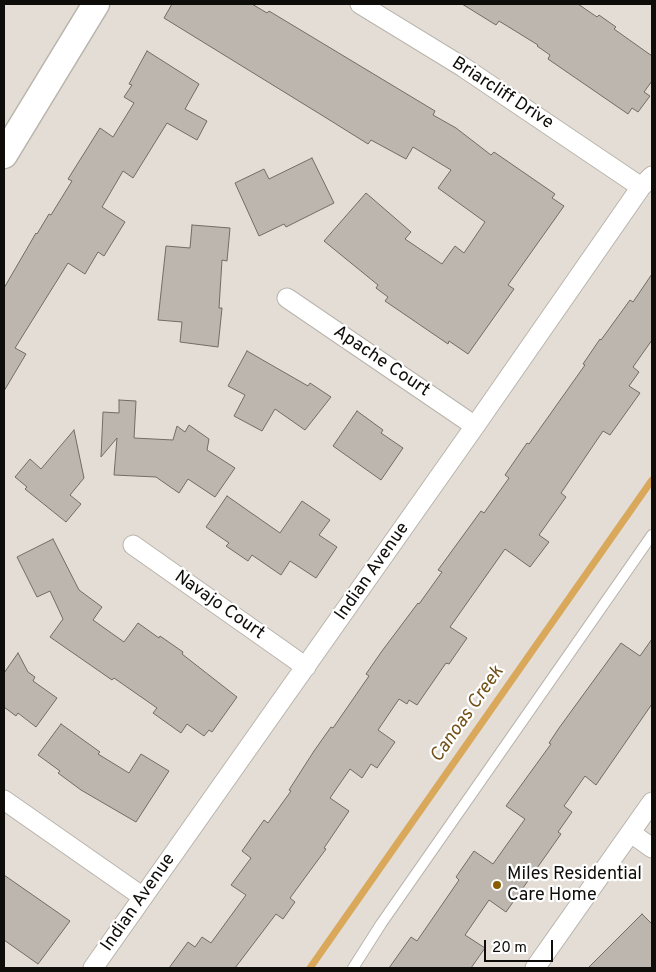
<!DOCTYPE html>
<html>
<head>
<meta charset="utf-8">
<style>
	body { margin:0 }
	#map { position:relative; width:656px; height:972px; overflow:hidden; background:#e3ddd5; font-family:Overpass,sans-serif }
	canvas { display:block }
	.frame { position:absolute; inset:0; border:5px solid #0f0d0a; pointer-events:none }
	.scale { position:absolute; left:484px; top:940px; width:69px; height:22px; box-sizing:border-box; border:2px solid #0f0d0a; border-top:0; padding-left:6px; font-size:15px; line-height:18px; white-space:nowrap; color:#0f0d0a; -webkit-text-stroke:4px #fff; paint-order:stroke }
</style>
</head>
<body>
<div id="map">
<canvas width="656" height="972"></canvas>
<div class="frame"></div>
<div class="scale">20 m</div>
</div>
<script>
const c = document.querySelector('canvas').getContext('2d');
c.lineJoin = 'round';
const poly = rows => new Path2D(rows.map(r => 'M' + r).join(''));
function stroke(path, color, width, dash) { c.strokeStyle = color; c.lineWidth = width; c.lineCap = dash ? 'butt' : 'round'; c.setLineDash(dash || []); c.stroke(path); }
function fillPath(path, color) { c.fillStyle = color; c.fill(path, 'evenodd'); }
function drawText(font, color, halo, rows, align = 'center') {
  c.font = font + ' Overpass,sans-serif'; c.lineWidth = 4.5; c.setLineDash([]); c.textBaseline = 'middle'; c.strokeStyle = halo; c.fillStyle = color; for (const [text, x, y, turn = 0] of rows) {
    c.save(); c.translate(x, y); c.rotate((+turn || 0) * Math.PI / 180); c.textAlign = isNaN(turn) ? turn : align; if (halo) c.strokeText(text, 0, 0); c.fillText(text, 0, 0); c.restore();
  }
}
stroke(poly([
	[310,968,652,480]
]), '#d9a85b', 7);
const building = poly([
	[172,4,252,4,267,13,269,11,435,111,433,115,456,128,491,155,494,152,555,194,552,198,564,206,508,285,514,289,468,354,449,341,448,344,385,301,388,297,376,288,378,285,324,241,366,193,411,232,405,239,442,264,455,246,464,253,485,222,438,188,451,170,413,147,406,159,371,140,368,144,328,119,164,18,172,4],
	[462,4,578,4,597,17,599,15,616,27,614,29,652,56,652,81,644,92,650,96,638,112,632,108,628,114,548,59,550,55,537,46,538,45,499,21,496,25,462,4],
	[147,51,199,84,185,109,207,121,197,140,167,123,133,178,123,171,102,207,125,222,104,256,98,252,85,274,68,263,15,348,26,354,4,391,4,288,36,233,37,234,49,214,51,215,72,181,68,179,100,128,113,137,134,103,124,97,132,85,129,84,147,51],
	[312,158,334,203,286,227,284,224,259,236,235,183,264,169,269,179,312,158],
	[192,225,230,228,227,261,222,260,219,308,222,308,218,347,180,342,182,322,158,320,166,246,190,248,192,225],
	[652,274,652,340,633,367,639,372,629,386,640,393,610,435,603,431,561,493,566,497,539,535,549,542,530,567,505,549,450,627,467,638,449,664,446,663,417,705,409,700,407,704,399,699,378,730,395,742,377,768,371,764,362,778,350,769,330,798,349,811,324,848,326,849,290,898,295,902,283,919,276,914,235,968,169,968,188,942,195,947,202,937,211,943,246,895,231,885,251,858,242,851,264,820,268,823,291,791,289,790,314,751,331,727,333,728,369,676,366,674,382,651,418,603,419,604,442,572,438,570,481,511,484,513,509,478,505,475,527,443,529,444,585,365,583,364,600,339,601,340,630,300,633,302,652,274],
	[247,351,308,386,310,383,331,397,305,430,275,409,262,431,234,416,245,395,228,386,247,351],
	[119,400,136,401,134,438,173,440,177,426,185,432,189,425,209,439,207,450,235,468,215,497,188,479,179,493,156,477,114,475,117,438,101,457,103,412,119,413,119,400],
	[357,411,383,430,381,433,403,448,381,480,333,446,357,411],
	[74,430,84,478,70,495,81,504,66,522,25,489,27,487,15,477,30,459,41,469,74,430],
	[227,496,280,533,302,501,330,520,319,535,337,547,316,578,290,561,281,575,252,555,248,561,226,546,229,543,206,527,227,496],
	[53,539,79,590,102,607,93,620,124,642,138,623,159,638,160,636,183,652,182,654,237,697,212,732,209,730,204,736,187,724,181,733,153,713,157,708,114,678,112,680,50,637,63,619,50,591,37,597,17,557,53,539],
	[652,639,652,704,596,785,585,776,564,806,572,812,558,832,561,834,506,912,489,900,465,935,485,948,471,968,389,968,411,937,417,941,459,880,456,877,474,851,493,864,525,819,506,806,551,744,549,743,559,728,621,643,640,656,652,639],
	[18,653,28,672,35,677,33,681,57,698,36,727,18,713,16,716,4,707,4,673,18,653],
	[61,724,100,752,98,754,129,773,141,754,169,771,136,822,81,790,58,773,60,771,38,755,61,724],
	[4,875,70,921,38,964,4,940,4,875],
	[642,914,652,924,652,968,588,968,642,914]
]);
fillPath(building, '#bcb6ae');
stroke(building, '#716c64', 1);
const lane = poly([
	[353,968,381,924,652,535]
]);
const street = poly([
	[360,4,463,67,641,187],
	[287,298,475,426],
	[133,545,306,667],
	[4,800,143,897],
	[631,833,652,848],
	[93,968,475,426,641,187,652,176],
	[535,968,652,802]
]);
const secondary = poly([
	[4,155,96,4]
]);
stroke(lane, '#b9b4ac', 12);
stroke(street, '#b9b4ac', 21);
stroke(secondary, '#b9b4ac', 29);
stroke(lane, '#fff', 10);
stroke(street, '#fff', 19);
stroke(secondary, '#fff', 26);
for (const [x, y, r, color] of [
	[497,885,5,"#895c00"]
]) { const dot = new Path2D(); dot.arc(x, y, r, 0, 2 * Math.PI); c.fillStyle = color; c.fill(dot); stroke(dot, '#fff', 2); }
drawText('18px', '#0f0d0a', '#fff', [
	["Briarcliff Drive",502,94,33],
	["Apache Court",381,362,34],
	["Indian Avenue",373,572,-55],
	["Navajo Court",219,606,35],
	["Indian Avenue",139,903,-55]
]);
drawText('18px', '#0f0d0a', '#fff', [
	["Miles Residential",507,875],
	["Care Home",507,896]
], 'left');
drawText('italic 19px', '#725117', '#fff', [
	["Canoas Creek",468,715,-55]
]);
</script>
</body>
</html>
